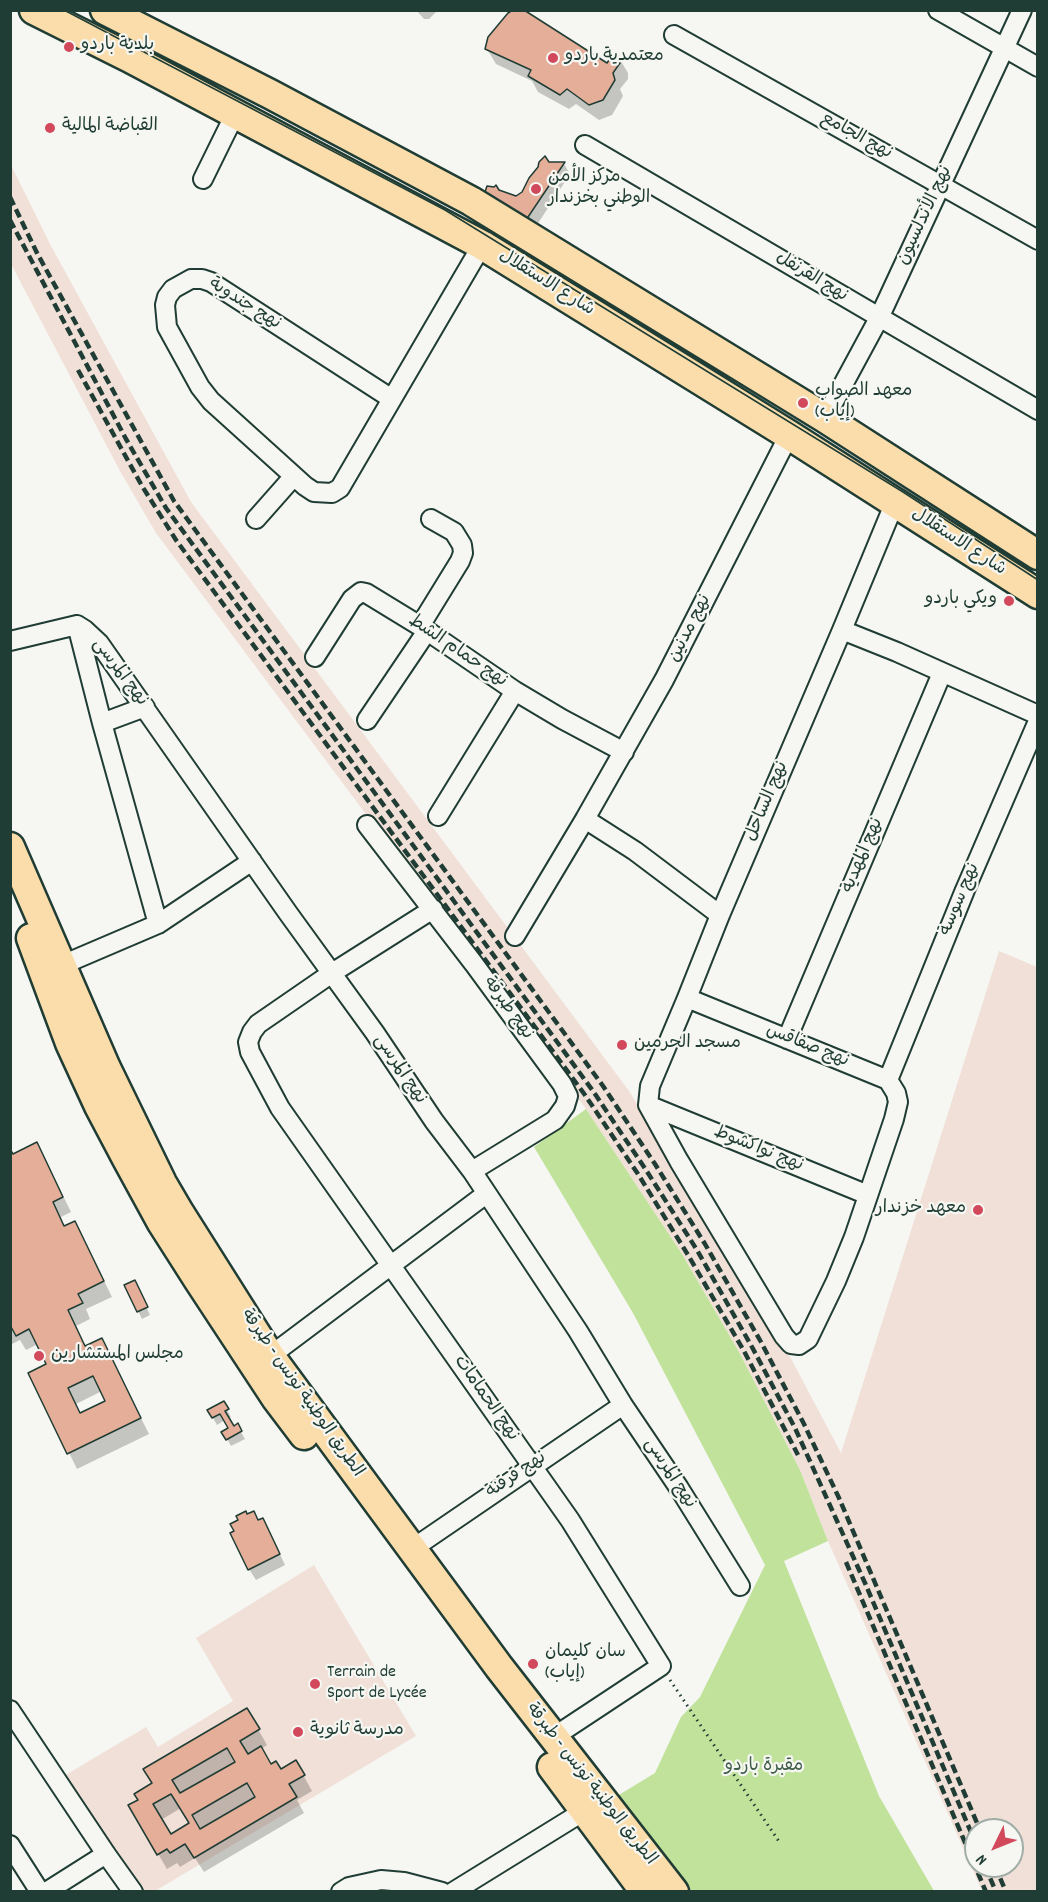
<!DOCTYPE html>
<html>
<head>
<meta charset="utf-8">
<style>
	body { margin:0 }
	#map { position:relative; width:1048px; height:1902px; overflow:hidden; background:#f6f6f2; font-family:Dekko,sans-serif }
	canvas { display:block }
	.frame { position:absolute; inset:0; border:12px solid #1f3d34; pointer-events:none }
	.north { position:absolute; left:964px; top:1818px; width:60px; height:60px; box-sizing:border-box; background:#f6f6f2; border:2px solid #a0aca6; border-radius:50%; rotate:227deg; font-size:16px; font-weight:700; line-height:24px; text-align:center; color:#1f3d34 }
	.north::after { content:''; display:block; margin:auto; width:21px; height:27px; background:#d1495b; clip-path:polygon(50% 0,100% 100%,50% 72%,0 100%) }
</style>
</head>
<body>
<div id="map">
<canvas width="1048" height="1902"></canvas>
<div class="frame"></div>
<div class="north">N</div>
</div>
<script>
const c = document.querySelector('canvas').getContext('2d');
c.lineJoin = 'round';
function fillPath(path, color) { c.fillStyle = color; c.fill(path, 'evenodd'); }
const poly = rows => new Path2D(rows.map(r => 'M' + r).join(''));
function stroke(path, color, width, dash) { c.strokeStyle = color; c.lineWidth = width; c.lineCap = dash ? 'butt' : 'round'; c.setLineDash(dash || []); c.stroke(path); }
function drawText(font, color, halo, rows, align = 'center') {
  c.font = font + ' Dekko,"Playpen Sans Arabic",sans-serif'; c.lineWidth = 4.5; c.setLineDash([]); c.textBaseline = 'middle'; c.strokeStyle = halo; c.fillStyle = color; for (const [text, x, y, turn = 0] of rows) {
    c.save(); c.translate(x, y); c.rotate((+turn || 0) * Math.PI / 180); c.textAlign = isNaN(turn) ? turn : align; if (halo) c.strokeText(text, 0, 0); c.fillText(text, 0, 0); c.restore();
  }
}
fillPath(poly([
	[10,163,50,244,191,502,629,1091,721,1238,778,1334,841,1453,999,951,1037,967,1037,1891,982,1891,828,1541,800,1470,739,1352,682,1254,586,1109,156,533,120,471,11,264],
	[976,1830,1012,1830,1012,1866,976,1866],
	[314,1565,416,1736,155,1891,139,1891,64,1776,146,1727,158,1747,233,1701,196,1638]
]), '#f1e0d7');
fillPath(poly([
	[586,1109,682,1254,739,1352,800,1470,828,1541,784,1561,879,1796,934,1891,684,1891,614,1798,655,1773,681,1717,700,1697,765,1565,633,1313,534,1147]
]), '#c0e29b');
fillPath(poly([
	[416,10,438,10,429,19,424,19],
	[487,49,607,65,619,58,628,73,628,79,620,89,623,96,612,115,599,120,576,104,569,109,538,92,532,81,496,64],
	[548,163,564,164,570,174,533,231,498,191,516,198,523,193],
	[10,1151,13,1155,45,1159,71,1212,61,1217,65,1227,83,1238,112,1297,86,1309,90,1319,76,1326,86,1347,102,1340,149,1434,77,1469,30,1373,48,1365,38,1344,26,1350,20,1340,10,1345],
	[102,1391,107,1402,81,1415,76,1404],
	[126,1286,138,1289,150,1315,142,1319],
	[223,1403,231,1417,228,1419,233,1428,237,1425,245,1439,231,1446,224,1433,230,1429,225,1420,217,1425,209,1411],
	[269,1531,285,1565,256,1580,249,1569],
	[247,1710,267,1745,261,1749,271,1766,280,1772,296,1762,312,1791,297,1800,304,1813,204,1872,195,1858,180,1867,177,1863,167,1869,130,1806,140,1800],
	[181,1808,190,1824,170,1836,161,1820]
]), '#0003');
const building = poly([
	[513,10,524,10,607,63,613,54,620,57,620,63,613,73,615,80,603,100,589,105,567,89,560,95,528,76,531,70,485,49,488,37,508,13,513,10],
	[545,156,549,162,565,162,526,220,484,195,487,186,494,187,496,185,499,190,516,196,522,192,529,178,538,167,539,162,545,156],
	[37,1142,63,1197,53,1202,64,1226,75,1221,104,1281,78,1294,83,1303,68,1310,85,1346,102,1338,141,1418,67,1454,28,1373,46,1364,29,1329,16,1336,10,1325,10,1149,13,1154,37,1142],
	[93,1376,105,1401,80,1413,68,1388,93,1376],
	[135,1280,148,1307,137,1312,124,1285,135,1280],
	[224,1401,229,1409,225,1411,234,1426,238,1423,242,1431,226,1440,221,1432,228,1428,220,1414,212,1418,207,1410,224,1401],
	[246,1511,247,1514,254,1511,258,1520,263,1518,280,1554,248,1570,230,1533,234,1531,230,1524,238,1520,236,1516,246,1511],
	[247,1708,260,1729,240,1741,248,1754,261,1746,271,1764,276,1761,281,1769,296,1760,305,1775,289,1784,297,1797,194,1858,185,1844,170,1853,167,1849,157,1855,128,1805,138,1800,134,1794,152,1783,143,1769,247,1708],
	[227,1748,235,1762,180,1793,172,1780,227,1748],
	[247,1783,255,1797,200,1829,192,1815,247,1783],
	[171,1794,189,1823,171,1834,153,1804,171,1794]
]);
fillPath(building, '#e4ae99');
stroke(building, '#1f3d34', 1.5);
const minor = poly([
	[938,10,1038,67],
	[674,35,1038,240],
	[585,145,1038,410],
	[203,179,235,114],
	[392,399,211,282,202,279,191,279,173,289,167,297,165,305,167,327,200,387,211,401,305,486,314,492,332,493,340,488,482,245],
	[825,418,879,318,1022,10],
	[256,519,294,476],
	[77,625,102,723,158,924],
	[420,626,460,561,463,553,462,545,454,532,431,519],
	[842,630,897,652,1038,715],
	[10,641,77,625,85,630,99,643,288,913,375,1033,434,1121,472,1171,578,1331,623,1405,679,1488,740,1586],
	[315,657,352,599,361,592,366,593,420,626,515,691,562,719,624,752],
	[367,720,427,631],
	[102,723,145,707],
	[438,816,515,691],
	[585,819,635,851,720,915],
	[367,825,474,964,562,1084,568,1096,565,1106,555,1120,472,1171],
	[433,909,332,973,258,1024,252,1032,248,1042,250,1052,280,1108,570,1520,661,1666,552,1738],
	[515,936,585,819,664,680,789,435],
	[62,965,158,924,252,861],
	[787,1039,942,673],
	[888,1080,965,890,1038,721],
	[648,1105,679,1161,784,1336,791,1344,799,1345,808,1339,836,1281,854,1237,894,1119,898,1102,896,1093,888,1080,687,998],
	[648,1105,650,1086,687,998,720,915,842,630,895,502],
	[648,1105,868,1195],
	[270,1356,486,1194],
	[412,1549,623,1405],
	[10,1710,106,1854,133,1892],
	[10,1845,40,1892],
	[46,1892,106,1854],
	[341,1892,349,1887,381,1880,404,1882,442,1892],
	[453,1892,584,1811]
]);
const primary = poly([
	[34,10,128,57,482,245,789,435,1038,594],
	[105,10,270,94,471,201,825,418,1038,555],
	[10,847,106,1068,162,1183,179,1212,270,1356,499,1667,674,1892],
	[31,938,70,1043,99,1106,127,1159,162,1223,199,1281,276,1398,304,1435],
	[552,1767,645,1892]
]);
stroke(minor, '#1f3d34', 22);
stroke(primary, '#1f3d34', 33);
stroke(poly([
	[670,1680,780,1843]
]), '#1f3d34', 3, [1.5, 4.5]);
stroke(minor, '#f6f6f2', 18);
stroke(primary, '#fbddab', 28);
stroke(poly([
	[64,10,445,210,903,492,1038,580]
]), '#1f3d34', 1.5);
stroke(poly([
	[10,197,37,253,174,501,603,1086,655,1164,705,1244,761,1342,804,1424,839,1498,980,1830],
	[10,220,126,439,166,508,593,1091,646,1170,697,1250,752,1347,795,1428,865,1583,976,1844],
	[78,370,142,486,176,540,585,1095,638,1174,688,1255,744,1351,798,1455],
	[846,1562,986,1892],
	[985,1866,996,1892],
	[995,1866,1006,1892]
]), '#1f3d34', 4.5, [9, 4.5]);
for (const [x, y, r, color] of [
	[69,47,6,"#d1495b"],
	[553,58,6,"#d1495b"],
	[50,128,6,"#d1495b"],
	[536,189,6,"#d1495b"],
	[803,403,6,"#d1495b"],
	[1009,601,6,"#d1495b"],
	[622,1045,6,"#d1495b"],
	[978,1210,6,"#d1495b"],
	[39,1356,6,"#d1495b"],
	[533,1664,6,"#d1495b"],
	[315,1684,6,"#d1495b"],
	[298,1732,6,"#d1495b"]
]) { const dot = new Path2D(); dot.arc(x, y, r, 0, 2 * Math.PI); c.fillStyle = color; c.fill(dot); stroke(dot, '#f6f6f2', 2); }
drawText('18px', '#1f3d34', '#f6f6f2', [
	["بلدية باردو",81,47],
	["معتمدية باردو",565,58],
	["القباضة المالية",62,128],
	["مركز الأمن",548,179],
	["الوطني بخزندار",548,200],
	["معهد الصواب",815,393],
	["(إياب)",815,414],
	["ويكي باردو",997,601,"right"],
	["مسجد الحرمين",634,1045],
	["معهد خزندار",966,1210,"right"],
	["مجلس المستشارين",51,1356],
	["سان كليمان",545,1654],
	["(إياب)",545,1675],
	["Terrain de",327,1674],
	["Sport de Lycée",327,1695],
	["مدرسة ثانوية",310,1732]
], 'left');
drawText('18px', '#1f3d34', '#f6f6f2', [
	["نهج الجامع",856,137,29],
	["نهج الأندلسيون",926,216,-65],
	["نهج القرنفل",811,278,31],
	["شارع الاستقلال",546,284,32],
	["نهج جندوبة",244,305,32],
	["شارع الاستقلال",958,543,33],
	["نهج مدنين",691,629,-63],
	["نهج حمام الشط",457,652,34],
	["نهج المرسى",119,673,53],
	["نهج الساحل",768,802,-67],
	["نهج المهدية",864,856,-67],
	["نهج سوسة",961,900,-67],
	["نهج طبرقة",507,1009,54],
	["نهج صفاقس",807,1047,22],
	["نهج المرسى",399,1070,56],
	["نهج نواكشوط",758,1150,22],
	["الطريق الوطنية تونس - طبرقة",301,1394,55],
	["نهج الحمامات",485,1399,55],
	["نهج المرسى",669,1474,57],
	["نهج قرقنة",517,1476,-34],
	["الطريق الوطنية تونس - طبرقة",590,1785,52]
]);
drawText('18px', '#3f5e49', '#f6f6f2', [
	["مقبرة باردو",764,1768]
]);
</script>
</body>
</html>
